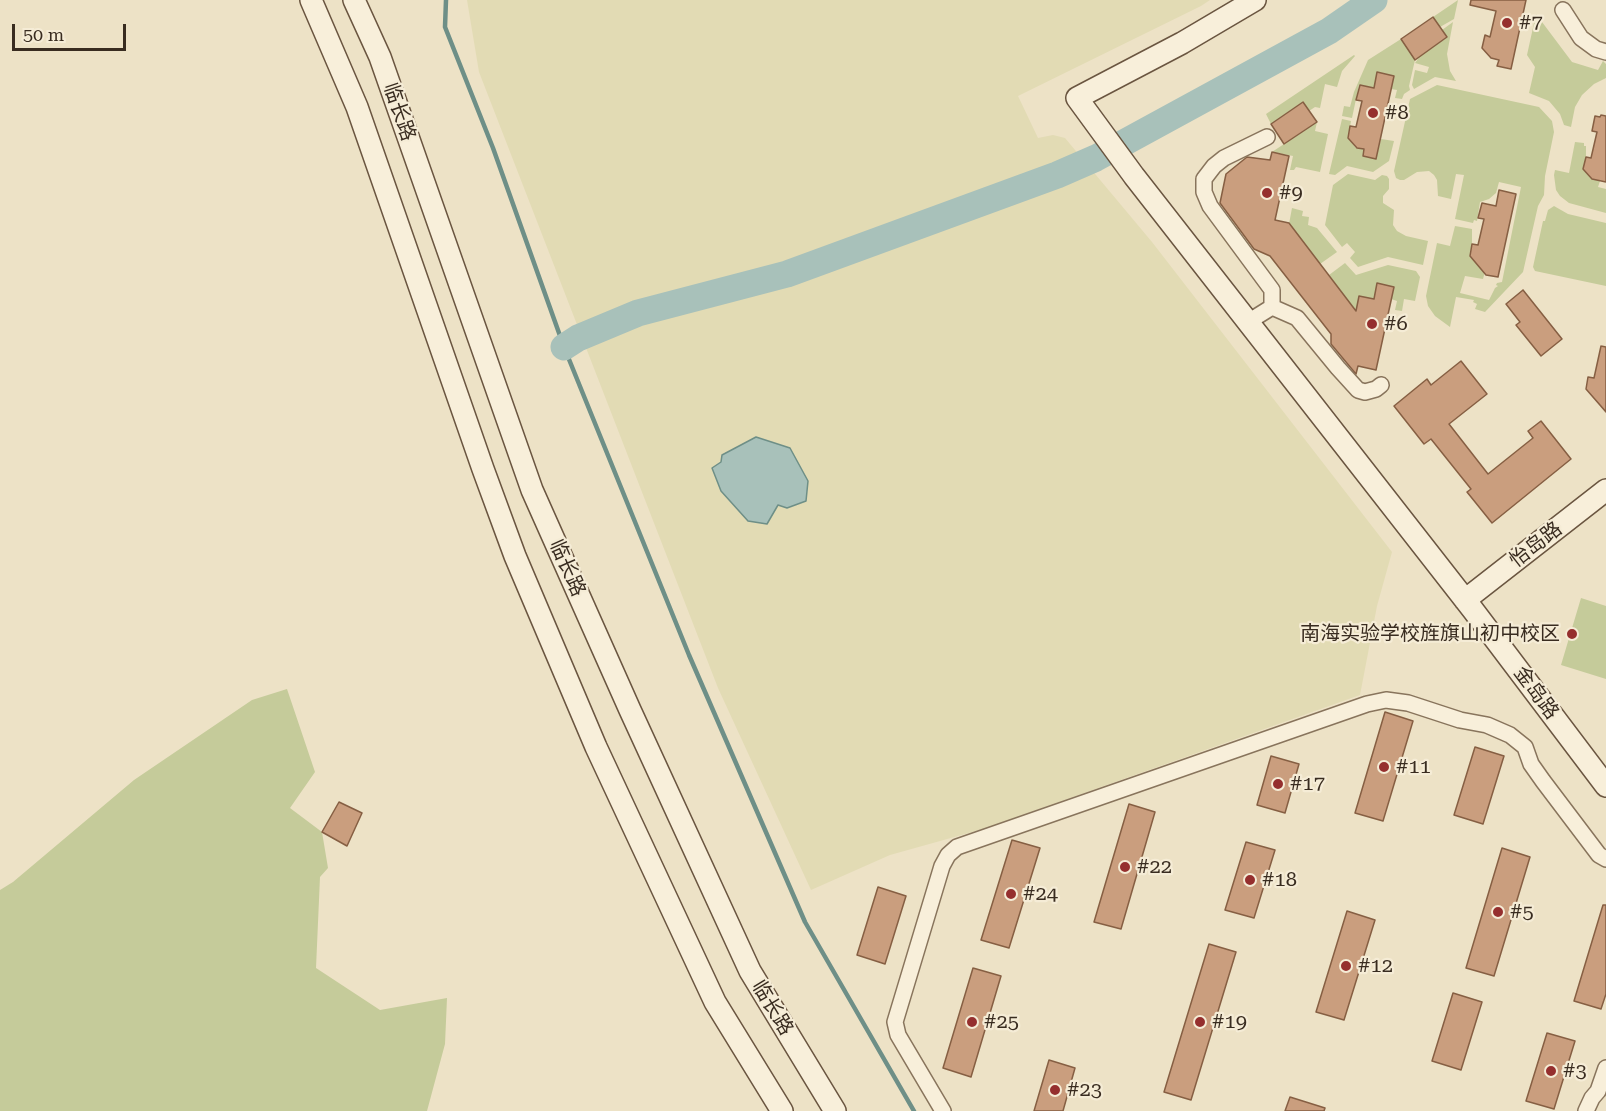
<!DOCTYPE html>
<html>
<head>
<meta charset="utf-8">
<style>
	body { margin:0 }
	#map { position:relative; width:1606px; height:1111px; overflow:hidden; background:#ede2c6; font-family:"Roboto Serif",serif }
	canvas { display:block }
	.scale { position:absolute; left:12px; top:24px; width:114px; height:27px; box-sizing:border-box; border:3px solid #392c20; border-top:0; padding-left:8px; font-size:18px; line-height:21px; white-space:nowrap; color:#392c20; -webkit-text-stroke:4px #f5ecd6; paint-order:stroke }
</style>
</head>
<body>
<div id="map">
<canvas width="1606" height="1111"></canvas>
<div class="scale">50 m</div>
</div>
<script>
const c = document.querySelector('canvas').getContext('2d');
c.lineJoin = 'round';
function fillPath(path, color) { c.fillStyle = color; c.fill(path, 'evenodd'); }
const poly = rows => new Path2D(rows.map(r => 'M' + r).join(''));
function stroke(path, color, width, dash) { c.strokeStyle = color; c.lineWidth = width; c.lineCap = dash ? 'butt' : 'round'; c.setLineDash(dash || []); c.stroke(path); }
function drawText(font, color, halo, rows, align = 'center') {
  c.font = font + ' "Roboto Serif","Noto Sans SC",serif'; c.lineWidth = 4.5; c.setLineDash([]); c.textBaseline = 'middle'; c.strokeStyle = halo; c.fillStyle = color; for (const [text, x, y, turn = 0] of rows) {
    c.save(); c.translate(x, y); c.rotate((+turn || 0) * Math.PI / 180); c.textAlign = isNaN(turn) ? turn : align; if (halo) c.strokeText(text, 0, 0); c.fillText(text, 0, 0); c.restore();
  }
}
fillPath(poly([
	[467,0,1210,0,1201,6,1018,96,1038,138,1053,135,1065,138,1152,242,1392,552,1377,606,1360,695,983,829,890,855,811,890,718,688,479,72]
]), '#e2dbb4');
fillPath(poly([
	[1458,0,1454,19,1440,27,1433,17],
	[1536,14,1572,62,1598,70,1603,61,1606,64,1606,78,1594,84,1582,95,1575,107,1571,127,1564,125,1560,114,1549,101,1529,93,1535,67,1527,55],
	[1453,22,1447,54,1450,71,1456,81,1435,77,1414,89,1412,85,1415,70,1427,73,1429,67,1415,63,1420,56,1446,38,1442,30],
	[1401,39,1415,60,1409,86,1410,90,1404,94,1402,99,1395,98,1397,90,1391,89,1394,76,1378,72,1374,88,1359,85,1352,118,1342,116,1344,106,1350,107,1354,92,1368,60],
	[1354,55,1355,56,1342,71,1337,87,1325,84,1320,108,1315,107,1309,111,1303,102,1271,124,1266,114],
	[1437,85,1539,107,1552,121,1554,132,1545,176,1544,195,1538,206,1523,272,1485,312,1475,309,1477,304,1473,302,1474,300,1456,297,1450,327,1435,316,1428,306,1426,296,1437,243,1450,246,1455,226,1472,229,1472,244,1470,256,1479,266,1486,268,1483,279,1465,276,1460,293,1489,300,1495,288,1498,286,1496,285,1497,283,1502,282,1521,187,1499,182,1496,193,1489,199,1480,202,1477,221,1474,220,1473,223,1455,219,1464,175,1456,174,1451,199,1438,196,1437,180,1434,175,1429,171,1417,172,1404,180,1400,180,1396,178,1394,171,1410,99],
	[1342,119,1351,121,1348,138,1356,148,1364,149,1363,156,1376,159,1381,139,1394,141,1389,161,1373,172,1347,166,1335,175,1329,174],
	[1317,122,1315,131,1328,134,1320,172,1296,167,1294,170,1290,170,1293,156,1272,152],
	[1575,142,1584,143,1584,146,1586,146,1586,157,1584,169,1600,181,1598,187,1606,189,1606,213,1569,203,1560,196,1556,190,1554,175,1555,170,1569,173],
	[1348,174,1375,180,1382,175,1387,176,1389,179,1389,189,1383,196,1383,203,1394,210,1393,225,1397,231,1406,236,1428,241,1423,265,1388,257,1358,267,1350,258,1355,252,1347,243,1342,247,1325,225,1333,185],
	[1554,206,1568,214,1606,223,1606,286,1535,271,1533,267,1543,221,1545,221,1548,210],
	[1292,208,1303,211,1302,216,1309,217,1308,225,1317,228,1337,252,1320,264,1289,224],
	[1345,263,1356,275,1388,265,1416,271,1420,277,1415,301,1404,299,1402,311,1395,310,1397,301,1391,299,1394,287,1377,283,1374,299,1359,296,1356,311,1329,275],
	[1581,598,1606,606,1606,679,1561,665],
	[287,689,315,772,290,808,322,832,328,868,320,877,316,968,380,1010,447,998,445,1044,427,1111,0,1111,0,890,13,882,134,780,252,700]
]), '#c5cb9a');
const water = poly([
	[756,437,790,448,808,481,806,501,787,508,778,505,767,524,748,521,721,491,712,468,721,462,722,455,756,437]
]);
fillPath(water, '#a8c1ba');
stroke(water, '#6e8f87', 1.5);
stroke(poly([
	[446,0,445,27,493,148,564,347,689,655,805,922,914,1111]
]), '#6e8f87', 4.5);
stroke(poly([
	[564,347,578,338,638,313,787,274,1057,175,1096,158,1329,31,1374,0]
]), '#a8c1ba', 27);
const building = poly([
	[1471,0,1526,0,1511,69,1497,66,1499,60,1491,58,1482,48,1485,35,1490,37,1496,11,1470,5,1471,0],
	[1433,17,1447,37,1415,60,1401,39,1433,17],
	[1377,72,1394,76,1376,159,1363,156,1364,149,1357,148,1348,138,1350,126,1356,127,1362,101,1356,100,1360,85,1374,88,1377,72],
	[1303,102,1317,122,1284,144,1271,124,1303,102],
	[1601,115,1606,116,1606,182,1592,179,1583,169,1586,157,1591,158,1597,132,1592,131,1595,116,1600,117,1601,115],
	[1272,152,1289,156,1275,220,1289,223,1356,311,1359,296,1374,299,1377,283,1394,287,1376,370,1358,366,1356,374,1331,344,1331,334,1270,256,1254,249,1220,203,1226,174,1247,157,1270,160,1272,152],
	[1499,190,1516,194,1498,277,1486,275,1470,256,1472,244,1478,245,1484,219,1478,218,1482,203,1496,206,1499,190],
	[1523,290,1562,339,1541,356,1516,325,1520,322,1506,304,1523,290],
	[1601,346,1606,347,1606,412,1586,389,1588,377,1594,378,1601,346],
	[1461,361,1487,394,1449,424,1488,474,1533,438,1528,431,1541,421,1571,459,1492,523,1467,492,1471,489,1431,439,1424,444,1394,406,1427,379,1431,385,1461,361],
	[1385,712,1413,721,1383,821,1355,813,1385,712],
	[1475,747,1504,756,1483,824,1454,815,1475,747],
	[1271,756,1299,764,1285,813,1257,805,1271,756],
	[339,802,362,813,347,846,322,832,339,802],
	[1129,804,1155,812,1121,929,1094,922,1129,804],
	[1012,840,1040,848,1009,948,981,940,1012,840],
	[1246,842,1275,850,1254,918,1225,910,1246,842],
	[1502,848,1530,857,1494,976,1466,968,1502,848],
	[878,887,906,896,885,964,857,955,878,887],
	[1603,905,1606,905,1606,994,1601,1009,1574,1001,1603,905],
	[1347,911,1375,920,1344,1020,1316,1012,1347,911],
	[1209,944,1236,952,1191,1100,1164,1092,1209,944],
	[973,968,1001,976,971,1077,943,1068,973,968],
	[1453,993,1482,1002,1461,1070,1432,1061,1453,993],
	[1547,1033,1575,1041,1554,1109,1526,1101,1547,1033],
	[1049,1060,1075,1068,1063,1111,1034,1111,1049,1060],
	[1290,1097,1325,1108,1324,1111,1285,1111,1290,1097]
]);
fillPath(building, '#ca9e7e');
stroke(building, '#865f43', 1.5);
const street = poly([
	[1563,10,1581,38,1596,49,1606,52],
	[1272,307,1297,318,1338,368,1358,390,1365,392,1376,389,1381,385],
	[1248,322,1272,307,1272,290,1210,206,1204,192,1204,179,1214,166,1224,158,1267,137],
	[943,1111,898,1035,895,1022,942,866,948,855,957,847,1367,704,1386,700,1408,703,1460,720,1487,725,1510,735,1525,747,1531,764,1543,781,1599,855,1606,859],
	[1586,1111,1592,1098,1598,1091,1606,1068]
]);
const secondary = poly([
	[311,0,357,107,483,469,515,556,596,747,715,1002,782,1111],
	[354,0,380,57,532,490,630,710,750,971,835,1111],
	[1255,0,1182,43,1077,98,1134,176,1473,610,1606,786],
	[1465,600,1606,490]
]);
stroke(street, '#88745c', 18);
stroke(secondary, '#6a5540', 24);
stroke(street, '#f8efda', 15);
stroke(secondary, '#f8efda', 21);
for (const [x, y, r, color] of [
	[1507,23,6,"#952f2e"],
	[1373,113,6,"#952f2e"],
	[1267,193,6,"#952f2e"],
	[1372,324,6,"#952f2e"],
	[1572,634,6,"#952f2e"],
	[1384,767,6,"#952f2e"],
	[1278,784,6,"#952f2e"],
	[1125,867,6,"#952f2e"],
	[1250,880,6,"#952f2e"],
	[1011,894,6,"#952f2e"],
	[1498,912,6,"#952f2e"],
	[1346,966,6,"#952f2e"],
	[972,1022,6,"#952f2e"],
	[1200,1022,6,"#952f2e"],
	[1551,1071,6,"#952f2e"],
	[1055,1090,6,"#952f2e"]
]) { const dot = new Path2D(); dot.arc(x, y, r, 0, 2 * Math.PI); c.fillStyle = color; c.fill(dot); stroke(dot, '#f5ecd6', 2); }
drawText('20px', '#392c20', '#f5ecd6', [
	["#7",1519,23],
	["#8",1385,113],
	["#9",1279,193],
	["#6",1384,324],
	["南海实验学校旌旗山初中校区",1560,634,"right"],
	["#11",1396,767],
	["#17",1290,784],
	["#22",1137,867],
	["#18",1262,880],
	["#24",1023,894],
	["#5",1510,912],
	["#12",1358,966],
	["#25",984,1022],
	["#19",1212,1022],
	["#3",1563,1071],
	["#23",1067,1090]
], 'left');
drawText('20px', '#392c20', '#f5ecd6', [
	["临长路",399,112,71],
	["怡岛路",1536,545,-38],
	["临长路",567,568,66],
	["金岛路",1536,693,53],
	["临长路",772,1008,59]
]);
</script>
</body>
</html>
